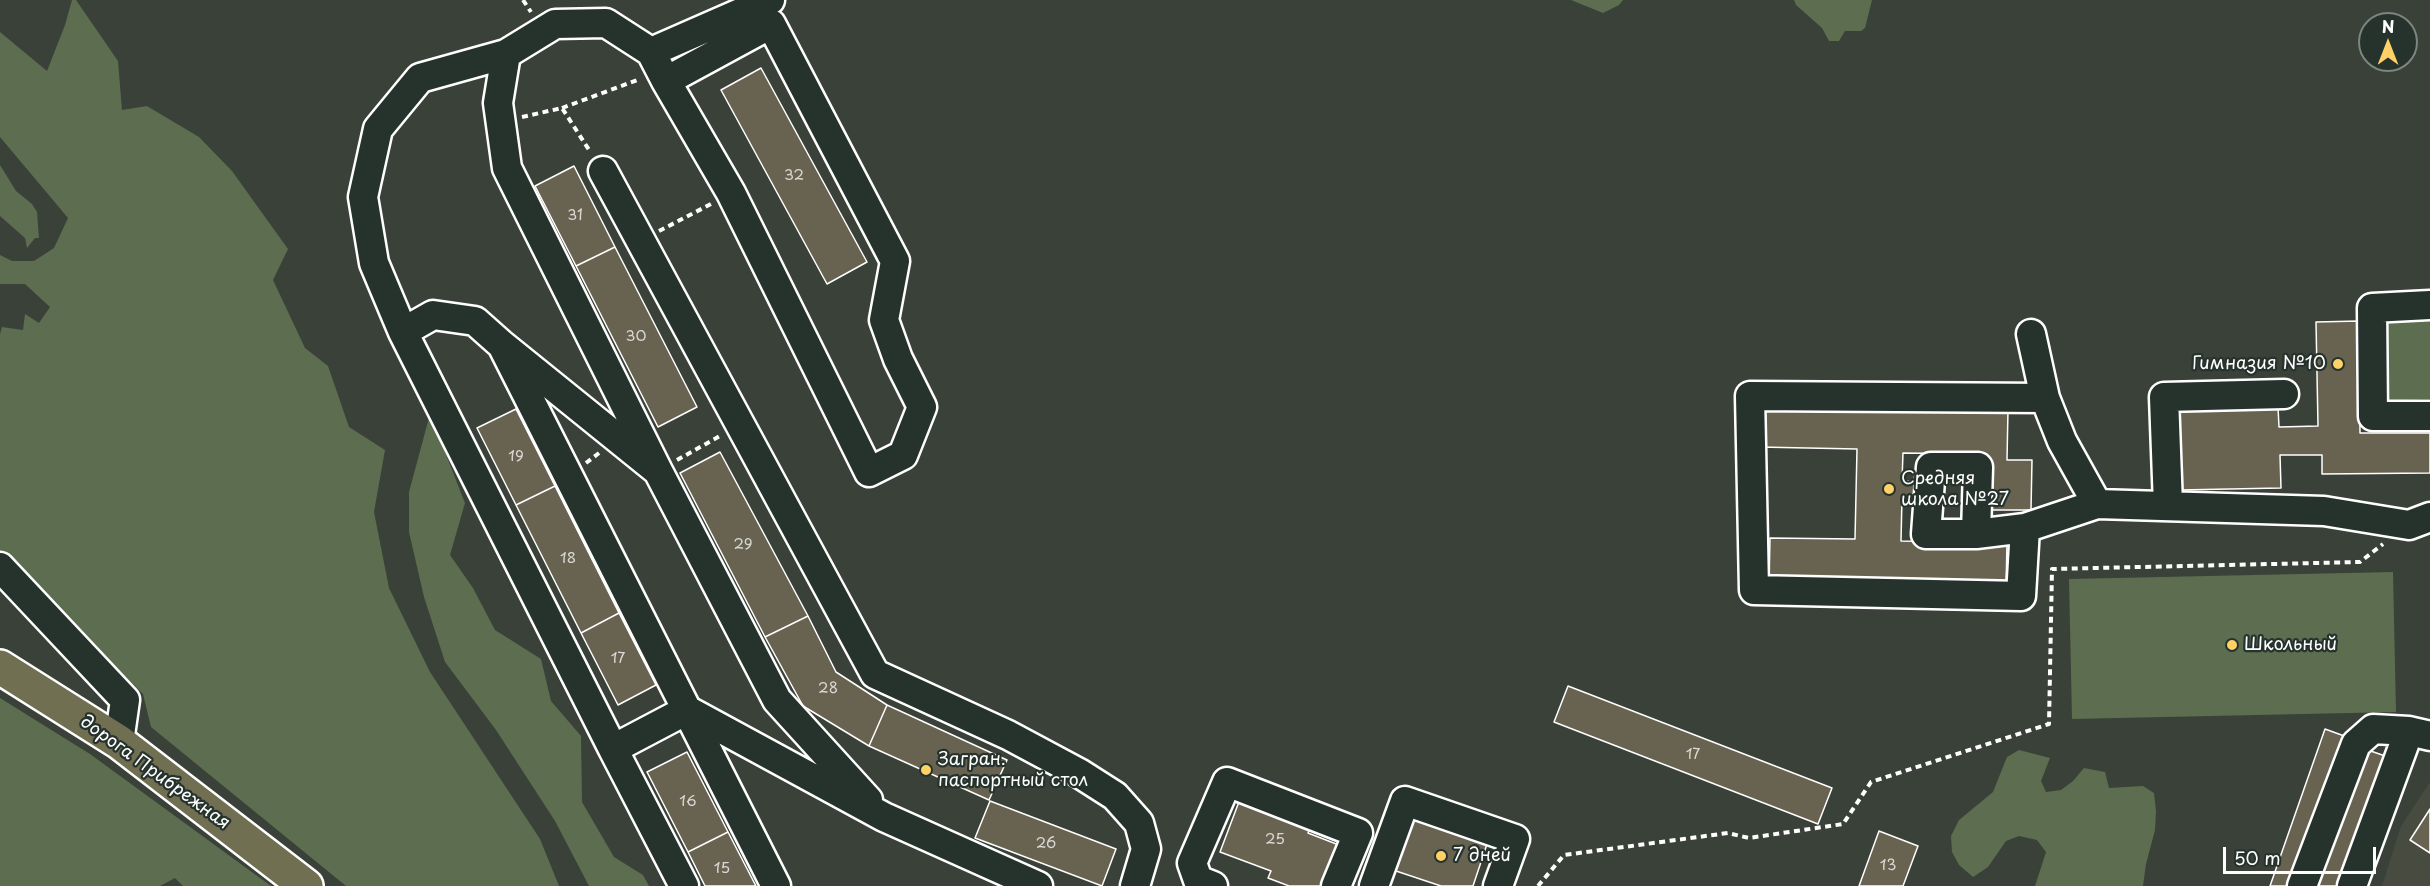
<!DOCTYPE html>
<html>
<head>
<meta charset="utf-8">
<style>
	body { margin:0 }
	#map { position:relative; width:2430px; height:886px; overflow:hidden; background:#3a4138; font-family:"Playpen Sans",sans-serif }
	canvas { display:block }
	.north { position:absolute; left:2358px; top:12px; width:60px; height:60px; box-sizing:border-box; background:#26332d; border:2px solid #7d8581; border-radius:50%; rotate:0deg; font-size:16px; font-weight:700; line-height:24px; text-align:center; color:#fff }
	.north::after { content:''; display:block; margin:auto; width:21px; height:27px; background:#ffd166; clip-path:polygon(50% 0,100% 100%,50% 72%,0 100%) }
	.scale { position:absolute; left:2223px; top:847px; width:153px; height:27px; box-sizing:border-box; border:3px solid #fff; border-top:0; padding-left:8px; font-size:18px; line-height:21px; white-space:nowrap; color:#fff; -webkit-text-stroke:4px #26332d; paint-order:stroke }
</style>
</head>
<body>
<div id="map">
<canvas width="2430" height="886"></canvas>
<div class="north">N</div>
<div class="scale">50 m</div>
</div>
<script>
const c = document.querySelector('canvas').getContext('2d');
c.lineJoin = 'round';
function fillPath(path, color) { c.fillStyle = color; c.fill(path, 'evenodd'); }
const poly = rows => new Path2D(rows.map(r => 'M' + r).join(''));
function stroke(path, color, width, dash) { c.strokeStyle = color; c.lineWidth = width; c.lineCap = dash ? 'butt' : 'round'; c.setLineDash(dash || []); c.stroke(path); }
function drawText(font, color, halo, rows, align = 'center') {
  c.font = font + ' "Playpen Sans",sans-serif'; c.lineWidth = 4.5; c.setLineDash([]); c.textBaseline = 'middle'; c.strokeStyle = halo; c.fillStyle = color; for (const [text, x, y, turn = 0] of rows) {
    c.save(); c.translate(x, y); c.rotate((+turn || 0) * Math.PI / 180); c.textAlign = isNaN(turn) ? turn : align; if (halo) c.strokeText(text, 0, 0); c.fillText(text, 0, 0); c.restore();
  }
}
fillPath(poly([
	[2430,782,2430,886,2382,886,2401,826]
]), '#484b40');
fillPath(poly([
	[72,0,76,0,118,61,122,110,147,106,199,137,232,171,288,249,273,280,305,348,328,366,349,427,385,450,374,512,389,588,430,672,540,839,559,886,346,886,151,727,143,694,0,552,0,334,2,327,23,330,25,314,39,323,50,307,25,284,0,284,0,255,12,261,34,261,54,248,68,218,0,137,0,32,47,71,65,25],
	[1571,0,1623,0,1619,5,1603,13],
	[1794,0,1872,0,1865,28,1861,31,1845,31,1839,41,1829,41,1822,28,1796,5],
	[0,165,16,191,32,204,37,212,39,238,35,238,27,248,25,238,0,216],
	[2381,320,2430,320,2430,399,2382,401],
	[430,414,465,503,450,555,473,588,495,630,541,659,551,701,581,736,582,802,614,857,643,875,649,886,589,886,555,821,496,730,445,662,424,597,409,532,409,492],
	[2393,572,2396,712,2072,719,2069,579],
	[0,698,90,754,271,886,183,886,175,878,160,886,0,886],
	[2019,750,2050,758,2041,781,2046,792,2061,790,2073,781,2084,768,2105,772,2109,788,2143,786,2154,793,2156,811,2155,830,2146,864,2143,886,2035,886,2046,852,2037,840,2019,836,2006,841,1988,867,1973,877,1959,865,1952,852,1951,836,1959,820,1993,792,2007,757]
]), '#5d6d4f');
const building = poly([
	[761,68,867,262,827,284,721,90,761,68],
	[574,166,615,247,576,266,535,186,574,166],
	[615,247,697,407,658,427,576,266,615,247],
	[2359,321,2360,433,2430,433,2430,473,2322,474,2322,455,2280,455,2281,488,2179,490,2178,408,2278,407,2279,427,2318,426,2316,322,2359,321],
	[1759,406,2008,410,2007,460,2032,460,2031,510,1985,510,1986,454,1903,453,1902,481,1922,481,1921,498,1902,498,1901,541,2007,543,2006,588,1769,584,1770,538,1855,539,1857,449,1758,447,1759,406],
	[516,409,555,486,516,505,477,428,516,409],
	[720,452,808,616,765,637,680,473,720,452],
	[555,486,619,613,581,633,516,505,555,486],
	[619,613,656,685,618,705,581,633,619,613],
	[808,616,836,672,887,705,869,746,803,706,765,637,808,616],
	[1568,686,1832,788,1818,824,1554,722,1568,686],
	[887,705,1007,760,989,800,869,746,887,705],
	[2325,729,2347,737,2295,886,2270,886,2325,729],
	[2365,749,2388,757,2340,886,2314,886,2365,749],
	[687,752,728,832,688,852,647,772,687,752],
	[1240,799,1311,825,1308,833,1344,847,1329,886,1289,886,1268,878,1271,871,1220,852,1240,799],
	[990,801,1116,849,1102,886,975,838,990,801],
	[2430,809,2430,853,2410,840,2430,809],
	[1413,815,1488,841,1473,886,1441,886,1393,870,1413,815],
	[1879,831,1918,846,1903,886,1859,886,1879,831],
	[728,832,756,886,705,886,688,852,728,832]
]);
fillPath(building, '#686351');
stroke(building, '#fff', 1.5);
const minor = poly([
	[651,52,770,0],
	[666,81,771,24,895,261,884,320,898,359,922,407,903,455,869,472,731,193,666,81,651,52,606,23,555,24,506,54,498,103,507,168,658,471,502,345,776,886],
	[603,171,875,674,1008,735,1079,773,1115,796,1139,823,1146,849,1135,886],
	[2430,305,2372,308,2373,416,2430,416],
	[403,332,374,263,363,197,378,129,420,78,506,54],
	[2031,334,2045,398,2062,441,2097,504],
	[502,345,475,321,433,315,403,332,613,749,687,710,884,817,1038,886],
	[658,471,777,700,868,800],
	[2168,506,2164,397,2284,394],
	[2025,528,2021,596,1754,590,1750,396,2045,398],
	[1976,534,1978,467,1931,467,1926,534,1976,534,2025,528,2097,504,2324,511,2409,525,2430,517],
	[0,567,125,700,119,742],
	[613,749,684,886],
	[1213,886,1198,880,1192,863,1227,782,1358,833,1336,886],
	[1374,886,1405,801,1515,839,1498,886],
	[2302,886,2356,744,2373,729,2409,731,2430,736],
	[2352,886,2409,731]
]);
const major = poly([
	[0,667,119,742,306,886]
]);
stroke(minor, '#fff', 33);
stroke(major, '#fff', 38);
stroke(poly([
	[523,0,531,12],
	[562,108,640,79],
	[522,117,562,108,591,153],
	[659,231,711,204],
	[677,460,720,436],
	[586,463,599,453],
	[1538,886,1564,855,1728,833,1749,838,1843,824,1871,782,2049,724,2052,569,2360,562,2383,544]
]), '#fff', 4, [6, 4.5]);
stroke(minor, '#26332d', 28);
stroke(major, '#716f52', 33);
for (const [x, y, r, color] of [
	[2338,364,6,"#ffd166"],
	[1889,489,6,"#ffd166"],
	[2232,645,6,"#ffd166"],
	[926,770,6,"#ffd166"],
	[1441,856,6,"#ffd166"]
]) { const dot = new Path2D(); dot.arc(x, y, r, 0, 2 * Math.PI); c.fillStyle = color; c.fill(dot); stroke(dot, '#26332d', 2); }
drawText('15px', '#d9d8d4', null, [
	["32",794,176],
	["31",575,216],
	["30",636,337],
	["19",516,457],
	["29",743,545],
	["18",568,559],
	["17",618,659],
	["28",828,689],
	["17",1693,755],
	["16",688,802],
	["25",1275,840],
	["26",1046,844],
	["13",1888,866],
	["15",722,869]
]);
drawText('18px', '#fff', '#26332d', [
	["Гимназия №10",2326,364,"right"],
	["Средняя",1901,479],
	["школа №27",1901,500],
	["Школьный",2244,645],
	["Загран.",938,760],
	["паспортный стол",938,781],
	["7 дней",1453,856]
], 'left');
drawText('18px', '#fff', '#26332d', [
	["дорога Прибрежная",155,773,36]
]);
</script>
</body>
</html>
